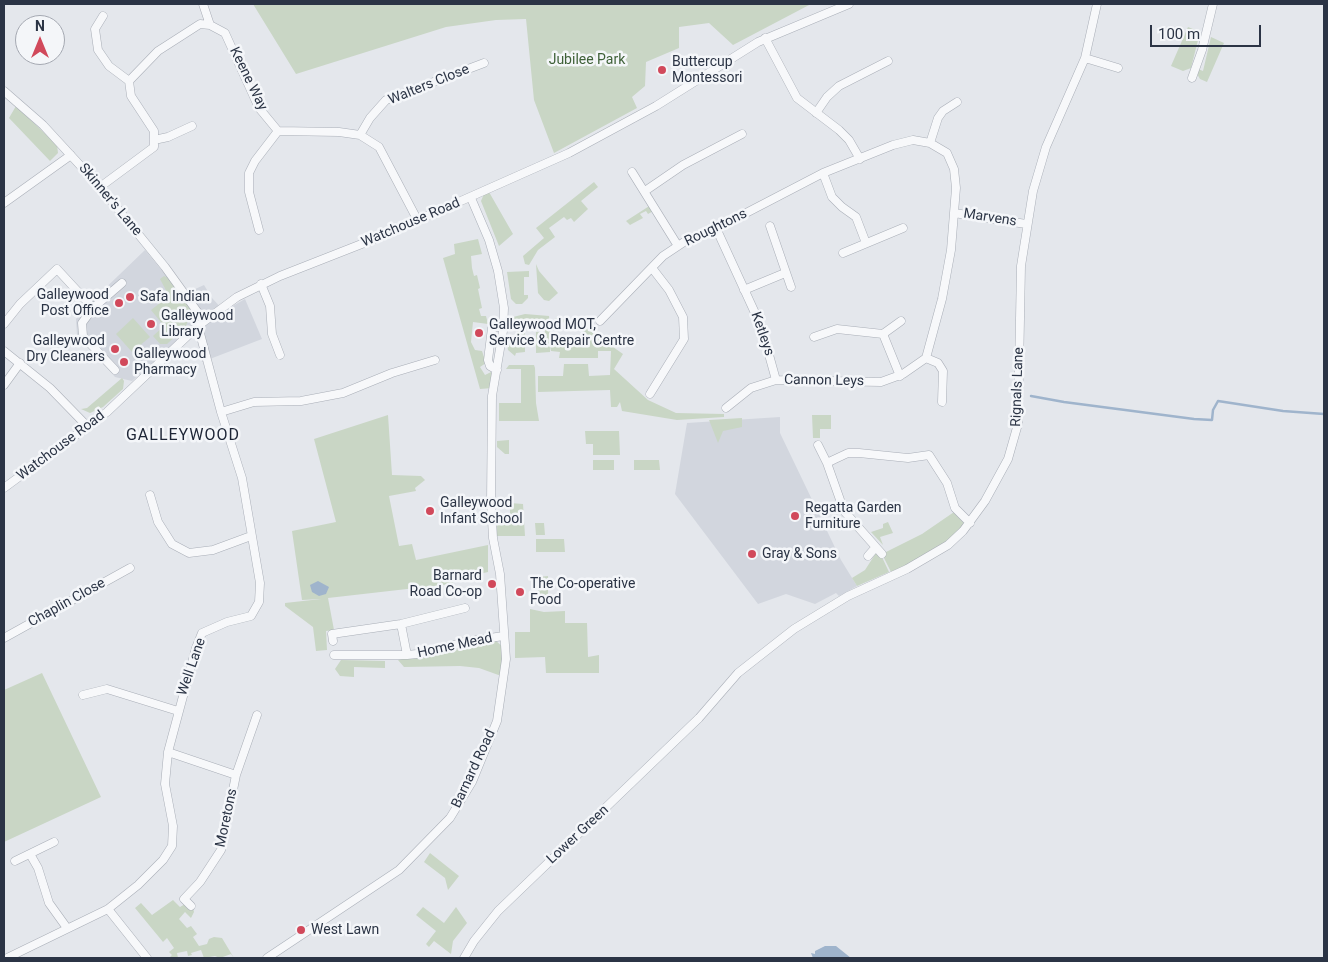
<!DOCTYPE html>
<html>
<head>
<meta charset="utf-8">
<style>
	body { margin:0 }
	#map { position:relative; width:1328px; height:962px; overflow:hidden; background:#e4e7ec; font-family:Roboto,sans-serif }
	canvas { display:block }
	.frame { position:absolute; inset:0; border:5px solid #2b3445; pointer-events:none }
	.north { position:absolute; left:15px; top:15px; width:50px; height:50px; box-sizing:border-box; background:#f4f6f9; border:1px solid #a4a8b1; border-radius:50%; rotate:0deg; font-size:14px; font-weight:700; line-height:20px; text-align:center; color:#2b3445 }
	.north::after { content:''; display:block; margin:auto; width:18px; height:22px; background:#d1495b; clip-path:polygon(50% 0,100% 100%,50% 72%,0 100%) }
	.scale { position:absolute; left:1150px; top:25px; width:111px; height:22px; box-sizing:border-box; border:2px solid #2b3445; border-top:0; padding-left:6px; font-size:15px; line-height:18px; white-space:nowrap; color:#2b3445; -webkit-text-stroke:4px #f4f6f9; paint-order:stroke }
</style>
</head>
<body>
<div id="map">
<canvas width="1328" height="962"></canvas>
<div class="frame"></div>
<div class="north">N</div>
<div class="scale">100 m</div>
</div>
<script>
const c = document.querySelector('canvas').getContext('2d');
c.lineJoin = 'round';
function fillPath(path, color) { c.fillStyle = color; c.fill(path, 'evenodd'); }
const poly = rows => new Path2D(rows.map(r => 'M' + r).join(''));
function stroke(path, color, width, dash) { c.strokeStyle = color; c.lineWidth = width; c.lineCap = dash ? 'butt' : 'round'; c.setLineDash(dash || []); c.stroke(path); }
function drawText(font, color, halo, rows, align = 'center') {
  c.font = font + ' Roboto,sans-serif'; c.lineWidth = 5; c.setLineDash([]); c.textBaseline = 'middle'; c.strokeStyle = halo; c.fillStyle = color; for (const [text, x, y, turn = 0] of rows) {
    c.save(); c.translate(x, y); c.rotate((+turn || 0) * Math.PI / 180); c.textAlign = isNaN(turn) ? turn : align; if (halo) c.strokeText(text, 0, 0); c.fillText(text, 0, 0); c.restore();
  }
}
fillPath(poly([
	[145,250,182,295,204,285,212,298,224,311,245,299,262,339,202,362,195,325,132,381,115,377,77,335,76,319,93,300],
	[780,417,780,433,841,560,857,586,839,596,836,593,815,604,786,594,758,604,675,494,687,423]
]), '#d2d6de');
fillPath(poly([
	[253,4,811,4,733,45,709,23,679,27,679,48,646,62,645,86,632,97,637,108,554,153,534,100,526,19,496,20,446,27,296,74],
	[1188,27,1200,32,1191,68,1183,71,1171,66],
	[1211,37,1224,43,1207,82,1200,79,1197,74,1198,69,1203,71],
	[16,106,57,145,58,153,50,161,9,118],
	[594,182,598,187,581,201,588,209,574,222,571,218,567,220,564,217,549,228,555,237,538,250,529,265,525,264,523,256,544,238,536,228],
	[489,192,513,234,499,246,481,201,484,194],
	[654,203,657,209,648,214,646,211,640,214,643,218,630,225,626,221],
	[478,239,482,254,471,256,472,268,474,276,477,275,480,288,478,289,482,308,479,309,481,316,486,316,488,324,473,322,471,342,475,350,482,351,486,363,480,367,485,375,491,372,493,375,492,388,480,389,443,258,455,254,454,244],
	[536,264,539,271,558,293,549,301,544,300,538,293],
	[529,271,529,277,524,277,524,295,528,295,528,298,522,304,516,304,511,299,507,272],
	[164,276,169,278,192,310,186,326,167,344,160,344,153,336,164,326,151,310,169,296,160,279],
	[525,314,549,316,551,342,552,338,560,338,580,343,580,346,587,345,587,335,578,328,555,319,558,317,586,328,623,354,614,369,648,400,676,413,724,414,724,417,677,420,622,411,620,402,617,407,611,407,610,390,538,392,538,376,563,376,564,364,588,364,589,376,610,375,611,351,598,351,598,358,559,358,560,352,551,351,550,346,550,352,536,353,536,332,545,332,545,324,525,324,525,340,517,340,518,324,509,324,513,317],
	[133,318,150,337,132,352,116,334],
	[507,344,525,346,525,352,516,353,515,356,508,350],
	[509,365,534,365,535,368,536,403,539,421,499,421,499,403,521,403,521,369,506,369],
	[122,378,124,381,123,389,103,407,90,413,81,409,87,408],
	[388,415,392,475,421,476,425,480,415,488,416,491,389,496,399,546,412,544,416,560,488,545,488,572,457,579,451,584,328,598,334,630,326,631,327,650,316,651,313,627,285,606,285,603,321,599,302,600,292,531,336,522,314,439],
	[812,415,831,415,831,429,820,429,820,438,813,438],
	[742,418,742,427,723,431,718,443,709,420],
	[585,431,619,431,620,455,593,455,593,444,586,444],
	[509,440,509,454,505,454,497,447,497,441],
	[614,460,614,470,593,470,593,460],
	[659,460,660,470,634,470,634,460],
	[510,503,523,504,525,536,497,536,495,522,510,522],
	[957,510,970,523,963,531,893,576,882,554,922,534],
	[888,522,893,533,880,537,883,545,871,532,883,528,883,524],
	[535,523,544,523,545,535,536,535],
	[536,539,564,539,565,552,536,552],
	[876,553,881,555,889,572,857,586,852,578,865,570],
	[548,576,548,597,546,601,538,601,538,577],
	[530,609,544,612,565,611,565,623,587,623,588,657,599,655,599,673,546,673,545,657,515,658,515,632,530,632],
	[495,640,504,648,504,677,479,668,460,666,404,667,398,660,465,645],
	[341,660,385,661,385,668,354,667,354,677,340,676,335,669],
	[42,673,101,797,4,842,4,690],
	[430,853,459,876,448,890,445,878,424,862],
	[173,900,180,907,185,904,193,908,194,912,191,918,185,912,179,919,187,928,191,926,197,934,193,937,199,946,207,944,209,939,214,937,222,938,234,958,231,954,220,958,215,956,204,958,201,950,191,953,192,955,188,956,187,951,177,953,178,958,169,958,172,955,169,952,174,948,167,938,163,942,135,908,141,903,152,915],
	[423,907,444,923,456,907,467,923,453,941,451,954,434,941,429,947,426,944,436,931,416,915]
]), '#c9d6c5');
fillPath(poly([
	[318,581,329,587,326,594,319,596,312,592,310,585],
	[825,946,836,946,851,958,813,958,811,953,815,954,815,951]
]), '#9fb4cc');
stroke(poly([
	[1031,396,1064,402,1194,419,1212,420,1213,410,1218,401,1283,411,1324,414]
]), '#9fb4cc', 2.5);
const minor = poly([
	[203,4,210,25,225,33,259,108,278,131,339,132,360,135,379,147,418,221],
	[765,38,797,98,839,130,849,140,860,159],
	[1085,58,1118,68],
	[1192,78,1202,50,1213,4],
	[129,81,158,51,200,24,210,25],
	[4,91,43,125,100,187,165,267,204,321],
	[816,113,827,97,839,86,888,61],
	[360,135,370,118,386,100,484,63],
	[154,140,168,137,192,126],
	[930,143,938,118,943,111,957,102],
	[632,172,678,246],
	[823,173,832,197,842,207,856,217,866,243],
	[100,187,154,147,154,131,131,96,129,81,109,66,98,50,95,29,103,16],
	[645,191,683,165,742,134],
	[4,203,71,155],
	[954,213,1026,224],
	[770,226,791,287],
	[716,228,761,326,776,380],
	[259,230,249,192,249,173,255,161,278,131],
	[843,253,903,228],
	[261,284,270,306,272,334,280,355],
	[744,290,785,273],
	[600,321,663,256,687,240,723,225,823,173,893,145,913,140,930,143,947,153,954,169,956,188,951,250,942,299,926,358,903,374,881,382,776,380,751,388,726,408],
	[4,324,20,304,57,269,93,308],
	[883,334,900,376],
	[814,337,837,329,883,334,901,321],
	[4,351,50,388,88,427],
	[926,358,938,363,943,371,942,402],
	[115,370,83,336,82,323,93,308,122,283],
	[497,370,490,366,488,360,492,328,503,326],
	[4,385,20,363],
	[650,394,684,339,683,317,669,290,652,268],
	[221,412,254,402,301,401,343,393,392,373,435,360],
	[818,445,827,463],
	[4,488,107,412,198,326,237,297,280,276,382,236,569,153,656,106,758,42,849,4],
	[150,495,158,522,172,544,189,553,213,550,251,536],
	[882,554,844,511,827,463,833,460,848,453,859,453,908,458,929,455,947,483,955,508,970,523],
	[868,556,875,548],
	[401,624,407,655],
	[4,638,130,568],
	[333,641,332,634,401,624,465,608],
	[334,655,407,655,427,653,464,642,503,636],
	[83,695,107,689,178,711],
	[168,752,236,775],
	[30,854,38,868,49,903,67,928],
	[15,861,54,842],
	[191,906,184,899,200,882,221,850,236,775,257,715],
	[108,909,147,958],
	[7,958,108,909,138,885,163,860,172,846,173,826,165,784,168,752,196,648,202,633,227,622,251,616,259,602,260,583,242,478,221,412,198,326],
	[267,958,399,870,450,818,472,782,497,721,506,659,500,574,493,538,491,502,492,396,503,331,504,308,498,271,489,240,471,198],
	[464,958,474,941,498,911,699,718,738,673,794,629,848,596,907,569,948,545,963,531,985,501,1008,459,1018,424,1021,266,1033,191,1046,147,1085,58,1097,4]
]);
stroke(minor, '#a9aeb7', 9);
stroke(minor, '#f7f8fa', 8);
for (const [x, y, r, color] of [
	[662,70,5,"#d1495b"],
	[130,297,5,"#d1495b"],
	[119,303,5,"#d1495b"],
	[151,324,5,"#d1495b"],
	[479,333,5,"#d1495b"],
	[115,349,5,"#d1495b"],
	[124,362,5,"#d1495b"],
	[430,511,5,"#d1495b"],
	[795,516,5,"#d1495b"],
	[752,554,5,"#d1495b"],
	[492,584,5,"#d1495b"],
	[520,592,5,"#d1495b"],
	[301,930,5,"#d1495b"]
]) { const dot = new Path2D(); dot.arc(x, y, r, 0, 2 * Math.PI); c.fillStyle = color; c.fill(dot); stroke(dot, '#f4f6f9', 2); }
drawText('14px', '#3f6138', '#f4f6f9', [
	["Jubilee Park",587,60]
]);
drawText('14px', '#2b3445', '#f4f6f9', [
	["Buttercup",672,62],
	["Montessori",672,78],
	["Galleywood",109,295,"right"],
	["Post Office",109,311,"right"],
	["Safa Indian",140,297],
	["Galleywood",161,316],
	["Library",161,332],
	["Galleywood MOT,",489,325],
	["Service & Repair Centre",489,341],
	["Galleywood",105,341,"right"],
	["Dry Cleaners",105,357,"right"],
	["Galleywood",134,354],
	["Pharmacy",134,370],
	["Galleywood",440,503],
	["Infant School",440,519],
	["Regatta Garden",805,508],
	["Furniture",805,524],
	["Gray & Sons",762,554],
	["Barnard",482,576,"right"],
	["Road Co-op",482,592,"right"],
	["The Co-operative",530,584],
	["Food",530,600],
	["West Lawn",311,930]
], 'left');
drawText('14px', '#2b3445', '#f4f6f9', [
	["Keene Way",248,79,64],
	["Walters Close",429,85,-22],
	["Skinner's Lane",110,200,50],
	["Marvens",990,218,9],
	["Watchouse Road",411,223,-23],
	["Roughtons",716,228,-26],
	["Ketleys",762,334,71],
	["Cannon Leys",824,381,1],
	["Rignals Lane",1018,387,-88],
	["Watchouse Road",61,446,-37],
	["Chaplin Close",67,603,-29],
	["Home Mead",455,646,-12],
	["Well Lane",192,667,-71],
	["Barnard Road",474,769,-65],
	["Moretons",227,818,-78],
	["Lower Green",578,835,-43]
]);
c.letterSpacing = '1px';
drawText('16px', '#1d2536', '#f4f6f9', [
	["GALLEYWOOD",183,436]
]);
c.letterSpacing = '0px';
</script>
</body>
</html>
